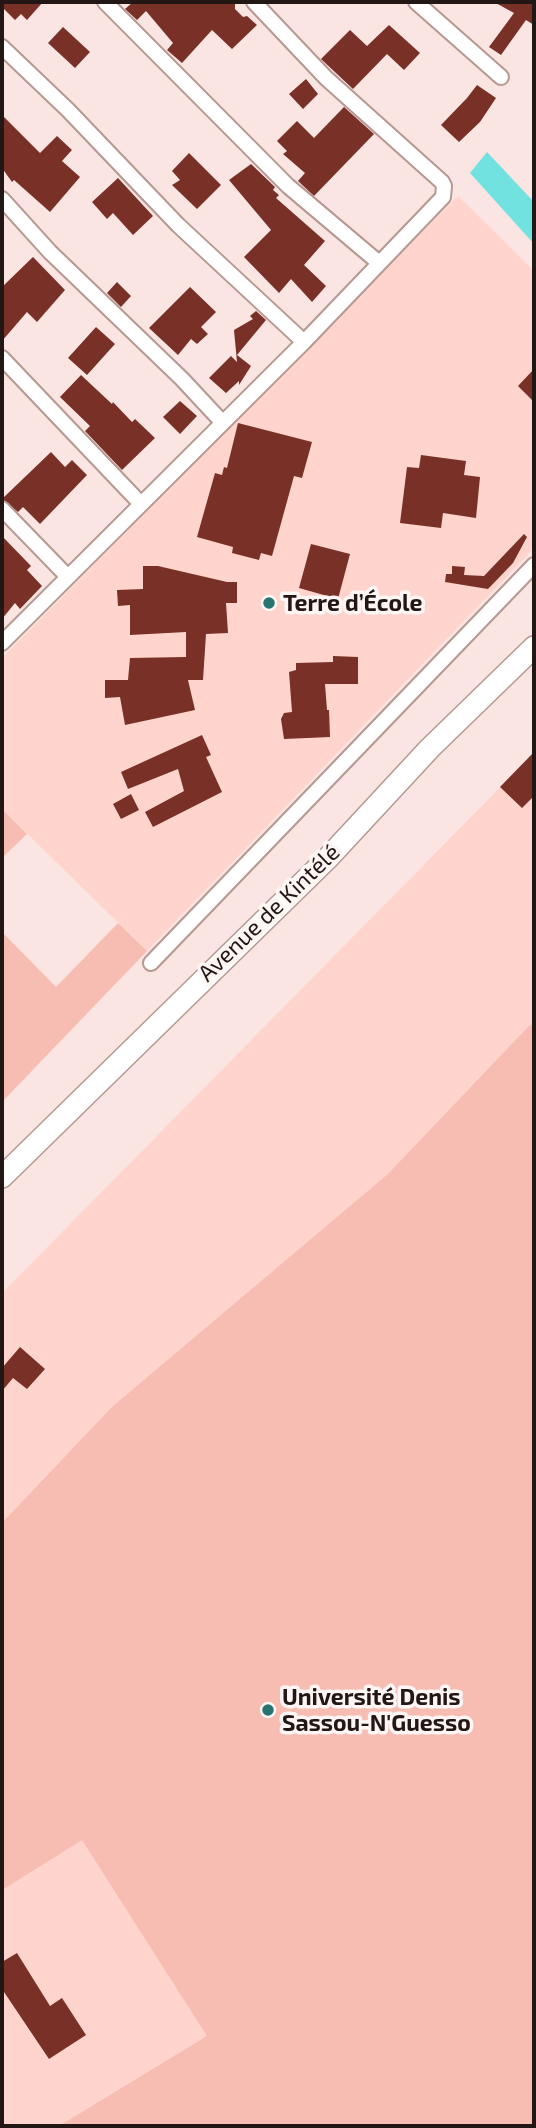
<!DOCTYPE html>
<html>
<head>
<meta charset="utf-8">
<style>
	body { margin:0 }
	#map { position:relative; width:536px; height:2128px; overflow:hidden; background:#fbe5e2; font-family:"Exo 2",sans-serif }
	canvas { display:block }
	.frame { position:absolute; inset:0; border:4px solid #231715; pointer-events:none }
</style>
</head>
<body>
<div id="map">
<canvas width="536" height="2128"></canvas>
<div class="frame"></div>
</div>
<script>
const c = document.querySelector('canvas').getContext('2d');
c.lineJoin = 'round';
function fillPath(path, color) { c.fillStyle = color; c.fill(path, 'evenodd'); }
const poly = rows => new Path2D(rows.map(r => 'M' + r).join(''));
function stroke(path, color, width, dash) { c.strokeStyle = color; c.lineWidth = width; c.lineCap = dash ? 'butt' : 'round'; c.setLineDash(dash || []); c.stroke(path); }
function drawText(font, color, halo, rows, align = 'center') {
  c.font = font + ' "Exo 2",sans-serif'; c.lineWidth = 7; c.setLineDash([]); c.textBaseline = 'middle'; c.strokeStyle = halo; c.fillStyle = color; for (const [text, x, y, turn = 0] of rows) {
    c.save(); c.translate(x, y); c.rotate((+turn || 0) * Math.PI / 180); c.textAlign = isNaN(turn) ? turn : align; if (halo) c.strokeText(text, 0, 0); c.fillText(text, 0, 0); c.restore();
  }
}
fillPath(poly([
	[458,196,534,271,534,548,147,951,2,809,2,658],
	[534,753,534,2126,2,2126,2,1293]
]), '#ffd4cc');
fillPath(poly([
	[2,809,27,834,2,858],
	[118,923,147,951,2,1102,2,932,56,987],
	[534,1023,534,2126,59,2126,207,2036,82,1840,2,1890,2,1523,112,1407,388,1174,528,1027]
]), '#f7bcb2');
fillPath(poly([
	[487,152,534,202,534,244,470,173]
]), '#71e2df');
fillPath(poly([
	[2,2,43,2,27,20,21,14,15,20,2,7],
	[133,2,235,2,235,9,243,17,247,16,257,25,232,49,212,30,182,63,167,50,173,43,146,11,137,20,125,9],
	[494,2,534,2,534,25,526,20,501,55,489,47,514,13],
	[389,25,420,53,404,70,387,54,353,89,321,59,350,30,367,46],
	[63,27,90,52,75,68,48,43],
	[306,79,318,94,303,109,289,94],
	[477,85,496,98,480,122,459,142,441,125,467,98],
	[344,107,374,134,314,196,298,181,305,173,283,154,287,151,277,141,297,121,314,138],
	[2,115,40,153,57,136,72,150,62,161,80,177,50,212,14,180,12,182,2,168],
	[189,153,221,185,197,209,172,185,180,180,172,171],
	[251,164,275,187,273,190,279,195,276,198,325,241,304,265,326,286,312,302,291,279,279,293,244,257,271,230,229,180],
	[118,178,153,216,133,235,113,213,107,219,92,202],
	[33,257,65,290,37,322,27,312,2,341,2,287],
	[117,282,131,296,121,307,107,293],
	[190,287,216,312,201,327,208,334,197,344,191,339,178,355,149,328],
	[256,311,266,320,237,355,251,366,239,385,239,381,226,393,209,378,231,356,237,362,234,330,253,319,250,316],
	[96,327,115,344,87,375,68,358],
	[534,369,534,402,518,386],
	[81,375,112,404,113,402,132,422,135,419,155,438,122,470,85,431,90,426,60,397],
	[180,401,197,416,180,434,163,417],
	[238,423,312,442,302,478,294,476,272,556,261,553,259,560,232,553,233,547,197,537,215,473,222,475,224,467,227,468],
	[51,452,65,467,72,460,87,475,40,524,23,507,18,512,2,499],
	[421,455,466,461,464,475,480,477,476,518,443,513,441,528,400,523,407,467,419,468],
	[524,534,527,537,513,563,488,589,445,582,446,574,452,574,452,566,465,567,464,575,484,576],
	[2,536,31,566,27,570,42,586,20,609,15,603,2,619],
	[311,544,350,554,338,599,299,588],
	[143,566,158,566,227,582,237,582,237,603,226,603,228,633,206,634,203,680,188,680,195,710,125,725,120,697,105,698,105,680,128,680,130,658,186,657,186,632,130,635,130,605,118,606,117,590,143,589],
	[333,656,358,657,358,684,325,684,327,710,329,710,330,737,284,739,281,719,284,713,292,712,289,672,296,670,296,663,333,662],
	[202,735,211,755,206,757,222,792,153,827,145,812,184,791,178,769,128,789,121,772],
	[534,752,534,796,522,808,500,787],
	[131,794,139,810,121,819,113,804],
	[20,1347,45,1369,27,1389,13,1378,2,1391,2,1368],
	[17,1953,50,2006,62,1998,86,2035,49,2059,2,1989,2,1962]
]), '#783027');
const street = poly([
	[105,2,288,186,378,262],
	[416,2,501,77],
	[2,47,68,110,178,225,304,342],
	[2,199,50,252,182,379,223,423],
	[2,358,141,504],
	[2,509,67,576],
	[2,643,304,342,443,197,444,186,442,182,326,78,254,2],
	[151,963,534,565]
]);
const primary = poly([
	[2,1177,327,859,430,748,534,647]
]);
stroke(street, '#b79791', 18);
stroke(primary, '#b79791', 24);
stroke(street, '#fff', 14);
stroke(primary, '#fff', 21);
for (const [x, y, r, color] of [
	[269,603,7,"#297371"],
	[268,1710,7,"#297371"]
]) { const dot = new Path2D(); dot.arc(x, y, r, 0, 2 * Math.PI); c.fillStyle = color; c.fill(dot); stroke(dot, '#fef6f5', 2.5); }
drawText('bold 23px', '#231715', '#fef6f5', [
	["Terre d’École",283,603],
	["Université Denis",282,1697],
	["Sassou-N'Guesso",282,1723]
], 'left');
drawText('23px', '#231715', '#fef6f5', [
	["Avenue de Kintélé",269,913,-44]
]);
</script>
</body>
</html>
